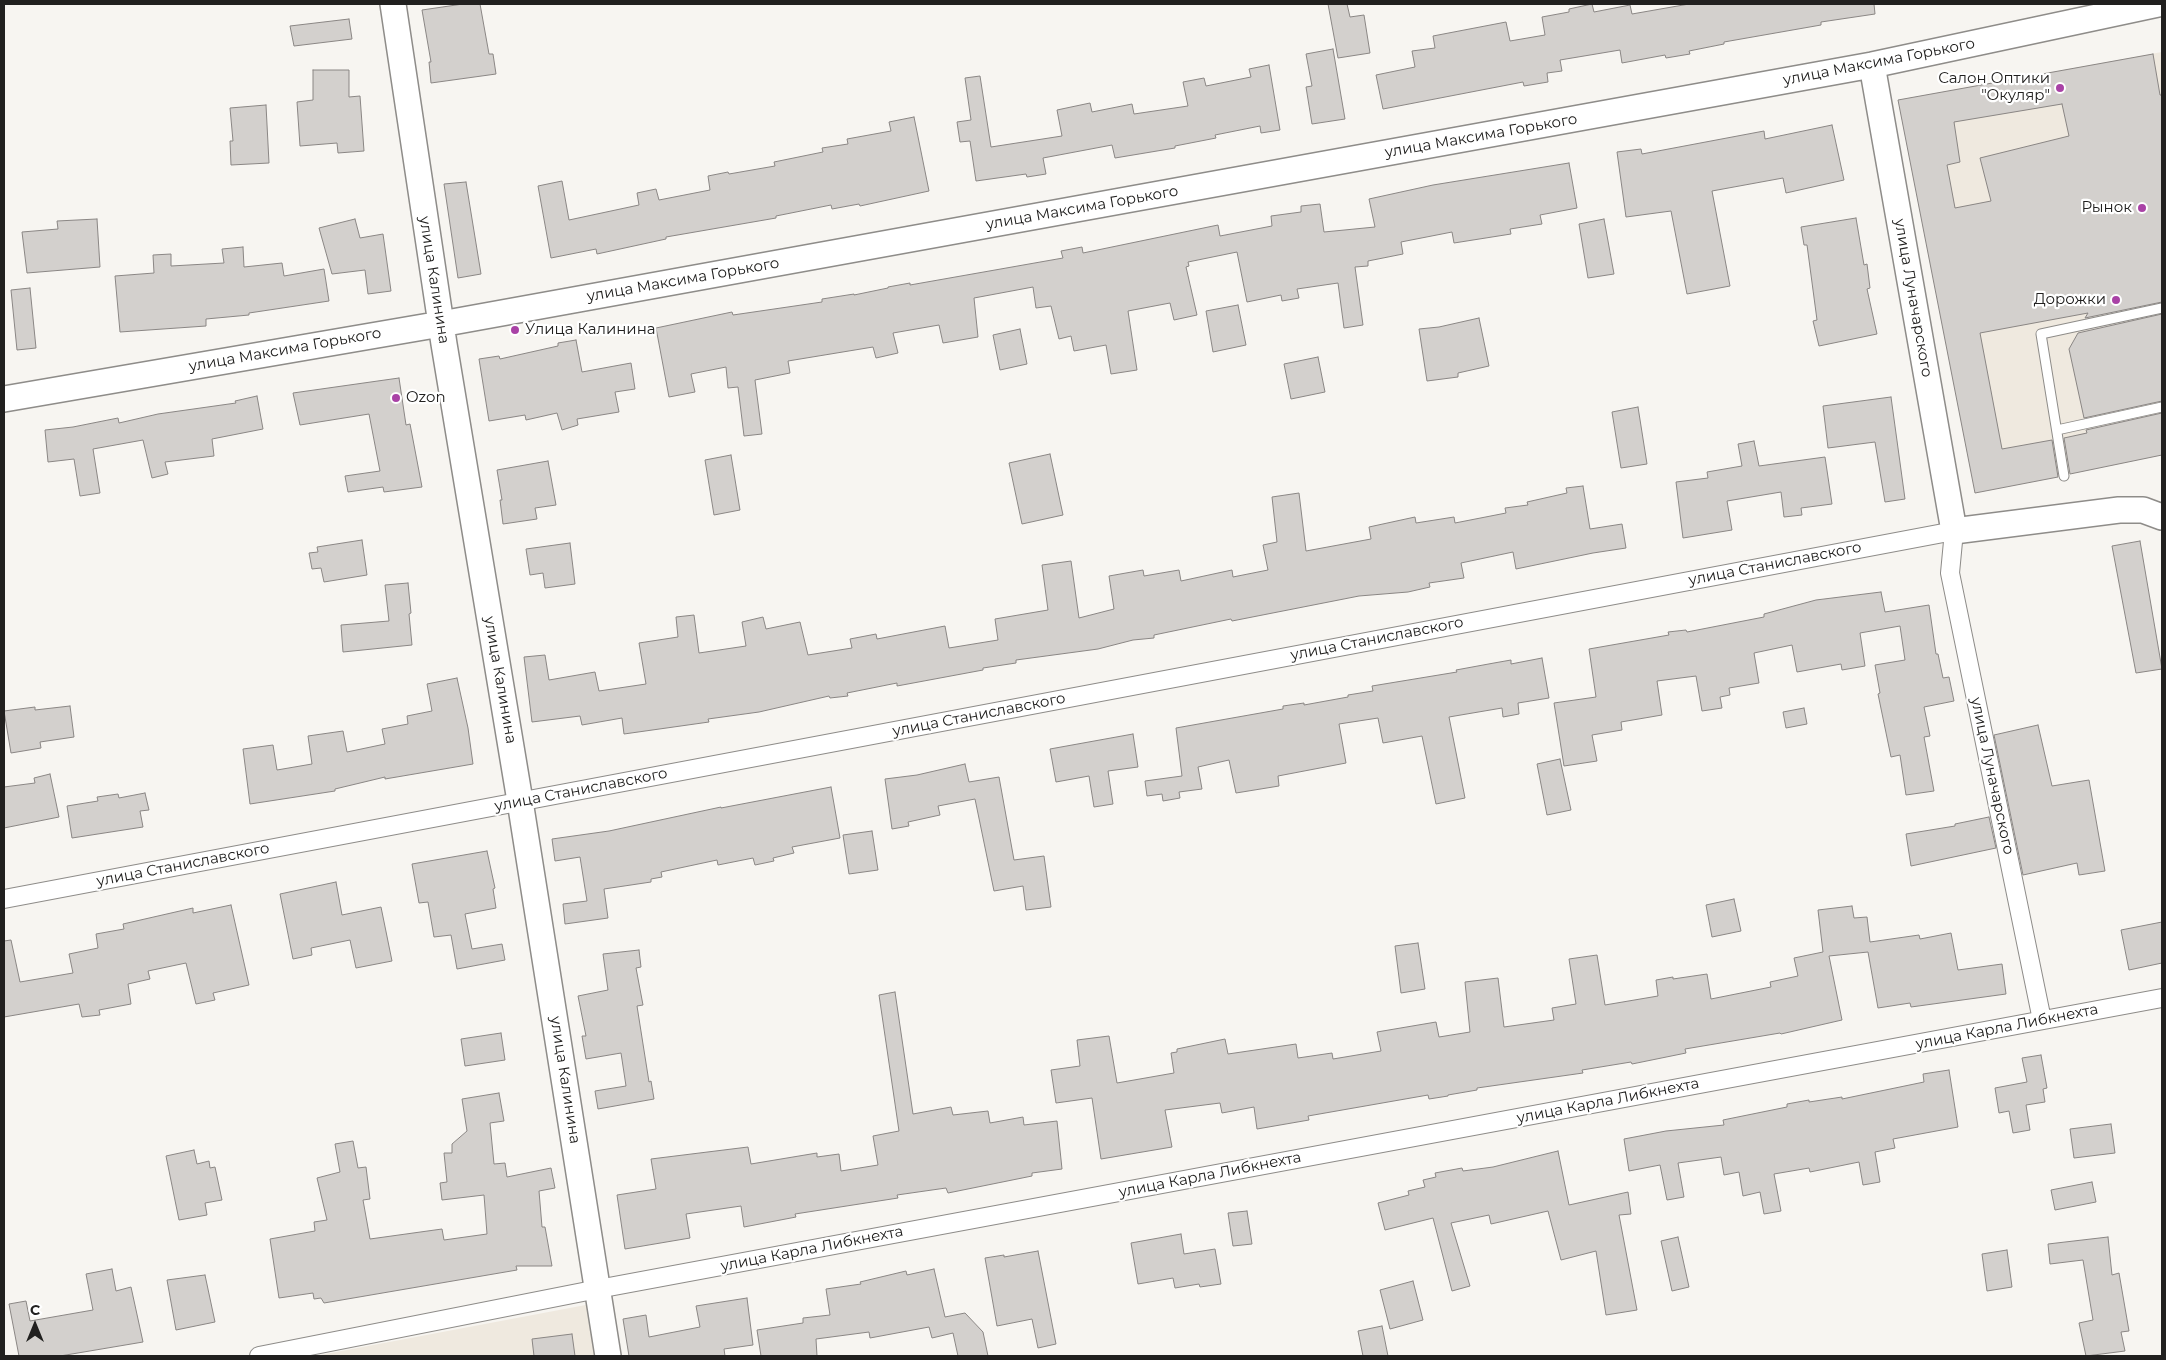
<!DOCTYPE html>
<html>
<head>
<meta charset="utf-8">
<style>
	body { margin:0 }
	#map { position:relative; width:2166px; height:1360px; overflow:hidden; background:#f7f5f1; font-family:Montserrat,sans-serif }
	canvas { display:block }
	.frame { position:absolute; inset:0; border:5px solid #21201f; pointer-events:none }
	.north { position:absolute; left:10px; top:1300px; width:50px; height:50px; -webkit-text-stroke:4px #fff; paint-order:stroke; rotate:0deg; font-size:14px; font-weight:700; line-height:20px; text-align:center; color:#21201f }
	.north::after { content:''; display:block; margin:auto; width:18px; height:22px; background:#21201f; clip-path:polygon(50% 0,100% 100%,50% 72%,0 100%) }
</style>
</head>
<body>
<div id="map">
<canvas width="2166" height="1360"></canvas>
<div class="frame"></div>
<div class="north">С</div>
</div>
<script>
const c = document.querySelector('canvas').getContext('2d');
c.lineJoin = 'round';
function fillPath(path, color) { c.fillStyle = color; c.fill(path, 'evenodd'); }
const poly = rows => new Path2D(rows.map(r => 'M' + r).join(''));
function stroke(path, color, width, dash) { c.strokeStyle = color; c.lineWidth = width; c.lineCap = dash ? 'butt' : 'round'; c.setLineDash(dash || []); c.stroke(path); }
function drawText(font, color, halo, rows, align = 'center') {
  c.font = font + ' Montserrat,sans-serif'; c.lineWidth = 4.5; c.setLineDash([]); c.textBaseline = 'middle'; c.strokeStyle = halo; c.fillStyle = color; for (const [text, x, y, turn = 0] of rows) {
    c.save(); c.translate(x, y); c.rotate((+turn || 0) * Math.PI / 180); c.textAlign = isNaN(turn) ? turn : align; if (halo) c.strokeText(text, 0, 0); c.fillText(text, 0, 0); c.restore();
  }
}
fillPath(poly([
	[2162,52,2162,455,1975,493,1898,100],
	[591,1304,600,1356,315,1356]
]), '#efe9df');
const building = poly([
	[463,4,480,4,489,54,493,54,496,74,431,83,429,62,431,62,422,10,463,4],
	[1328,4,1347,4,1350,17,1364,15,1370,53,1338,58,1328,4],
	[1592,4,1594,12,1630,5,1632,14,1689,4,1874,4,1875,14,1821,22,1821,25,1724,42,1724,44,1689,51,1690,54,1666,58,1665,55,1622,63,1620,50,1560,60,1562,71,1547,73,1548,82,1524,86,1523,82,1383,109,1376,75,1415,67,1412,51,1435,48,1433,36,1506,22,1510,41,1545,35,1542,17,1569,12,1569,9,1592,4],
	[349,19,352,39,294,46,290,26,349,19],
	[1333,49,1345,119,1312,124,1306,87,1312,86,1306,54,1333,49],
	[2153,54,2160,95,2162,95,2162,302,2085,318,2088,313,1980,333,2002,449,2052,440,2058,477,1975,493,1898,100,2153,54],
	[2062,104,2069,136,1980,158,1991,201,1955,208,1947,165,1960,162,1954,122,2062,104],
	[1269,65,1280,130,1261,133,1260,126,1215,135,1216,138,1175,146,1175,148,1115,158,1112,145,1043,158,1046,174,1027,177,1026,174,976,181,970,141,960,142,957,122,971,120,965,78,980,76,991,147,1062,136,1057,110,1090,103,1092,112,1132,104,1134,114,1188,106,1183,82,1204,78,1206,86,1251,77,1249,69,1269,65],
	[313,70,349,70,349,97,360,96,364,151,338,153,337,143,300,146,297,102,313,100,313,70],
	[266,105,269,163,231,165,230,141,233,141,230,108,266,105],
	[914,117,929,191,860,206,859,204,832,209,831,205,776,216,776,218,666,237,666,239,597,254,596,249,551,258,538,186,562,181,569,220,639,205,637,193,656,189,659,200,710,190,708,176,728,172,729,174,775,166,774,162,823,152,822,148,848,144,847,139,891,131,889,122,914,117],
	[1832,125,1844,180,1786,193,1783,178,1712,191,1730,286,1687,294,1671,211,1626,217,1617,152,1641,149,1642,154,1764,131,1765,139,1832,125],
	[1569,163,1577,208,1540,215,1542,224,1510,229,1511,234,1454,243,1452,232,1401,242,1403,254,1368,261,1368,266,1355,267,1363,325,1344,328,1338,283,1297,289,1299,298,1282,301,1281,295,1247,302,1237,252,1188,262,1189,266,1186,267,1197,315,1174,320,1170,303,1128,311,1137,370,1111,374,1106,345,1074,351,1071,336,1059,339,1051,306,1036,308,1033,287,974,298,978,337,943,343,939,325,893,333,898,353,876,358,873,347,788,361,790,373,755,380,762,434,744,436,738,387,728,388,726,367,691,374,695,392,669,397,656,328,732,312,733,315,822,302,822,299,854,294,854,295,888,288,888,287,910,283,910,285,1063,258,1061,251,1082,247,1083,253,1218,225,1220,236,1272,226,1271,216,1301,212,1301,206,1320,204,1324,232,1375,227,1369,199,1433,185,1569,163],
	[466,182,481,274,458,278,444,184,466,182],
	[1856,218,1864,265,1867,264,1870,288,1867,289,1877,334,1819,346,1813,321,1817,320,1807,245,1804,245,1801,227,1856,218],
	[97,219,100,267,27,273,22,232,58,229,57,221,97,219],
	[355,219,360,238,383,234,391,291,368,294,365,270,332,274,319,228,355,219],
	[1604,219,1614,274,1588,278,1579,224,1604,219],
	[243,247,244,267,282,263,284,276,324,269,329,301,249,313,249,315,206,319,206,326,120,332,115,276,154,273,153,255,171,254,171,266,224,263,222,249,243,247],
	[30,288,36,348,17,350,11,290,30,288],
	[1238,305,1246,345,1213,352,1206,311,1238,305],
	[2162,314,2162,401,2084,418,2069,349,2078,333,2162,314],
	[1479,318,1489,366,1458,373,1458,377,1427,381,1419,329,1439,327,1479,318],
	[1020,329,1027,364,1000,370,993,335,1020,329],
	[576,340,582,372,631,363,635,389,615,392,619,412,577,419,578,425,562,430,557,413,526,420,525,415,489,421,479,359,499,356,500,359,558,346,558,343,576,340],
	[1318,357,1325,392,1291,399,1284,364,1318,357],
	[399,378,406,425,410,424,422,487,384,492,383,487,348,492,345,476,380,471,369,414,300,425,293,393,399,378],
	[257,396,263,429,212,439,214,456,165,462,168,474,152,478,143,440,93,449,100,493,80,496,74,459,48,462,45,430,73,427,118,418,119,423,158,414,236,403,235,401,257,396],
	[1891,397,1905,499,1885,502,1875,442,1828,448,1823,406,1891,397],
	[1638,407,1647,464,1621,468,1612,412,1638,407],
	[2162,413,2162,455,2070,474,2064,438,2087,433,2086,430,2162,413],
	[1754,441,1759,466,1825,457,1832,504,1801,508,1802,515,1784,517,1781,492,1727,501,1732,530,1683,538,1676,482,1708,478,1707,472,1742,466,1738,444,1754,441],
	[1050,454,1063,515,1022,524,1009,463,1050,454],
	[731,455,740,510,714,515,705,460,731,455],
	[548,461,556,505,535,508,537,519,503,524,500,500,502,500,497,470,548,461],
	[1583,486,1590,529,1622,524,1626,548,1593,553,1516,569,1513,552,1461,563,1464,578,1429,583,1430,587,1408,592,1359,596,1232,621,1231,619,1154,635,1154,638,1133,640,1098,649,1016,660,1016,663,983,668,983,670,897,686,897,683,847,693,848,696,830,698,829,696,759,712,708,719,709,722,624,734,622,718,582,725,580,716,532,722,524,657,545,655,549,680,595,672,599,691,646,684,639,643,678,637,676,617,694,615,699,653,746,646,742,622,763,617,766,629,800,622,808,655,852,648,850,639,876,634,877,639,945,626,949,648,998,640,995,619,1048,610,1042,565,1071,561,1079,618,1114,609,1109,576,1143,570,1144,576,1179,570,1181,581,1232,570,1233,577,1268,570,1263,545,1277,542,1272,497,1299,493,1306,551,1371,539,1369,527,1415,517,1416,523,1454,517,1455,523,1506,513,1505,508,1528,505,1527,502,1567,493,1566,488,1583,486],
	[362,540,367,575,324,582,321,568,312,569,309,553,318,552,317,547,362,540],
	[2140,541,2162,669,2136,673,2112,546,2140,541],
	[570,543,575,584,545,588,543,573,530,575,526,549,570,543],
	[408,583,411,613,409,614,412,645,343,652,341,625,389,621,385,585,408,583],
	[1881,592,1885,612,1929,605,1936,654,1938,654,1943,678,1949,677,1954,701,1924,707,1930,736,1924,737,1934,791,1906,795,1900,755,1891,757,1878,694,1880,693,1875,665,1905,660,1900,626,1860,633,1865,666,1842,670,1841,664,1797,672,1792,645,1754,653,1759,683,1729,688,1730,695,1720,697,1722,708,1702,711,1696,676,1657,681,1662,715,1621,722,1622,730,1592,735,1597,761,1564,766,1554,703,1596,697,1589,649,1669,635,1668,632,1686,630,1687,632,1764,617,1764,614,1816,600,1881,592],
	[1542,658,1549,698,1518,703,1519,714,1503,717,1502,708,1449,717,1465,798,1436,804,1422,736,1383,743,1378,718,1339,724,1346,763,1278,776,1279,786,1236,793,1229,760,1198,767,1202,789,1179,792,1180,798,1163,801,1162,794,1147,796,1145,781,1182,776,1176,728,1283,709,1283,706,1304,703,1304,705,1348,697,1348,695,1373,691,1372,686,1457,672,1456,670,1494,663,1511,660,1511,664,1542,658],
	[457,678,468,728,473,764,385,779,385,777,335,789,335,791,250,804,243,749,273,745,277,770,312,764,308,736,343,731,347,752,385,744,382,729,408,724,407,716,432,711,427,684,457,678],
	[70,706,74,737,40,742,41,748,11,753,4,711,35,707,35,710,70,706],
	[1804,708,1807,724,1786,728,1783,712,1804,708],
	[2038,725,2052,786,2089,780,2105,871,2079,875,2077,863,2023,875,1994,735,2038,725],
	[1133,734,1138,767,1108,771,1113,804,1094,807,1089,776,1056,782,1050,749,1133,734],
	[1560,759,1571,810,1547,815,1537,764,1560,759],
	[965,764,969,782,999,777,1014,860,1044,856,1051,907,1026,910,1023,886,994,891,975,799,938,806,940,815,908,822,909,826,892,829,885,779,917,775,965,764],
	[50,774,59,817,4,828,4,787,35,783,34,778,50,774],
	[831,787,840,838,792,847,794,853,773,858,774,861,755,865,753,858,718,865,717,860,661,872,662,877,651,879,651,882,604,889,608,918,565,924,563,904,587,901,580,857,555,861,552,839,609,831,721,807,721,808,831,787],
	[145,793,149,810,140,811,143,827,72,838,67,806,98,801,97,797,118,794,119,798,145,793],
	[1989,817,1996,848,1911,866,1906,834,1955,826,1955,824,1989,817],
	[872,831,878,870,849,874,843,835,872,831],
	[487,851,495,888,493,889,496,908,465,914,472,949,502,944,505,960,457,969,451,935,434,937,428,902,419,903,412,864,487,851],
	[336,882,342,915,381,907,392,961,356,968,350,940,311,948,312,955,293,959,280,894,336,882],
	[1734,899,1741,931,1712,937,1706,905,1734,899],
	[231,905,249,985,213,993,215,1000,196,1004,186,963,148,971,150,979,128,984,131,1004,99,1010,100,1015,82,1017,79,1004,4,1017,4,941,11,940,20,982,73,973,69,954,98,948,96,934,124,929,123,924,193,908,193,913,231,905],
	[1852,906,1854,918,1867,917,1870,942,1919,935,1920,939,1951,933,1958,970,2002,964,2006,994,1911,1007,1910,1003,1878,1008,1868,952,1829,956,1842,1020,1781,1034,1780,1033,1685,1049,1686,1053,1632,1064,1631,1062,1582,1070,1583,1073,1477,1088,1477,1090,1448,1095,1448,1096,1429,1099,1428,1095,1308,1116,1309,1120,1257,1129,1254,1107,1222,1113,1220,1103,1165,1110,1172,1147,1101,1159,1092,1098,1056,1103,1051,1070,1080,1066,1077,1040,1109,1036,1117,1083,1174,1073,1171,1053,1177,1052,1177,1049,1225,1039,1228,1054,1296,1044,1298,1058,1332,1053,1333,1059,1381,1051,1377,1032,1436,1022,1439,1037,1470,1032,1465,982,1498,978,1504,1027,1554,1020,1552,1008,1576,1004,1569,959,1597,955,1605,1005,1658,996,1656,980,1673,977,1673,979,1707,974,1711,999,1771,987,1770,982,1798,976,1794,958,1823,952,1818,910,1852,906],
	[2162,922,2162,963,2129,970,2121,930,2162,922],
	[1418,943,1425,989,1401,993,1395,946,1418,943],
	[639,950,641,967,636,968,643,1005,637,1006,649,1082,651,1081,654,1099,598,1109,595,1091,626,1086,621,1053,586,1059,582,1036,586,1036,578,996,608,990,603,954,639,950],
	[895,992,913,1114,951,1107,953,1115,988,1111,990,1123,1023,1117,1024,1125,1057,1121,1062,1169,1032,1173,1032,1176,948,1193,946,1188,897,1195,898,1198,795,1214,796,1217,744,1227,741,1206,686,1214,690,1238,625,1249,617,1195,656,1189,651,1159,748,1147,751,1164,817,1153,817,1157,839,1154,841,1171,878,1165,873,1136,899,1131,879,995,895,992],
	[501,1033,505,1060,465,1066,461,1039,501,1033],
	[2041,1055,2047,1088,2043,1089,2045,1102,2026,1105,2030,1130,2013,1133,2009,1111,1999,1113,1995,1088,2027,1082,2022,1058,2041,1055],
	[1949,1070,1958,1127,1893,1139,1895,1148,1875,1152,1880,1182,1863,1185,1859,1162,1810,1172,1809,1168,1774,1174,1781,1211,1764,1214,1760,1192,1743,1196,1739,1172,1724,1175,1721,1157,1678,1163,1684,1197,1667,1200,1660,1165,1629,1171,1624,1139,1666,1131,1724,1125,1723,1120,1787,1107,1787,1104,1809,1100,1809,1102,1842,1097,1842,1099,1924,1082,1923,1074,1949,1070],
	[499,1093,504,1121,490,1123,494,1164,505,1163,507,1177,551,1168,555,1188,539,1191,542,1227,545,1227,552,1266,516,1266,517,1270,324,1303,321,1298,314,1299,313,1293,279,1298,270,1239,315,1231,314,1222,327,1220,317,1178,340,1172,335,1144,353,1141,358,1168,366,1167,370,1199,363,1200,370,1239,442,1229,444,1240,487,1234,484,1195,442,1200,440,1183,447,1182,444,1153,452,1153,452,1144,467,1131,462,1099,499,1093],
	[2111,1124,2115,1153,2074,1158,2070,1129,2111,1124],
	[194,1150,197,1164,209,1161,210,1168,215,1167,222,1200,205,1203,207,1215,179,1220,166,1156,194,1150],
	[1558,1151,1569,1205,1628,1192,1631,1214,1619,1215,1637,1310,1606,1315,1596,1251,1561,1260,1548,1211,1491,1224,1489,1215,1451,1223,1470,1286,1452,1291,1433,1218,1385,1230,1378,1203,1409,1195,1408,1191,1425,1187,1423,1180,1436,1177,1435,1173,1462,1168,1463,1171,1493,1167,1558,1151],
	[2092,1182,2096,1202,2055,1210,2051,1190,2092,1182],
	[1247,1211,1252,1244,1233,1246,1228,1213,1247,1211],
	[1181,1234,1184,1254,1215,1249,1221,1284,1200,1287,1199,1284,1175,1288,1173,1278,1138,1284,1131,1243,1181,1234],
	[1678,1237,1689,1287,1672,1291,1661,1241,1678,1237],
	[2108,1237,2112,1275,2119,1273,2129,1331,2121,1332,2125,1351,2086,1356,2079,1323,2093,1320,2083,1260,2050,1264,2048,1244,2108,1237],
	[2007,1250,2012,1287,1987,1291,1982,1254,2007,1250],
	[1038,1251,1056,1344,1038,1348,1032,1319,997,1326,985,1258,1004,1255,1004,1257,1038,1251],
	[112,1269,116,1291,131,1287,143,1342,60,1356,19,1356,9,1304,26,1301,30,1321,93,1310,86,1274,112,1269],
	[934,1269,945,1317,965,1313,983,1332,988,1356,958,1356,953,1333,932,1338,929,1327,870,1338,869,1332,816,1339,817,1356,761,1356,757,1330,803,1323,803,1318,830,1315,826,1289,861,1284,860,1282,906,1271,907,1275,934,1269],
	[205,1275,215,1322,176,1330,167,1280,205,1275],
	[1413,1281,1423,1320,1390,1329,1380,1290,1413,1281],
	[747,1298,753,1345,724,1349,725,1356,629,1356,623,1319,646,1315,649,1337,700,1327,696,1306,747,1298],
	[1382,1326,1388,1356,1363,1356,1358,1331,1382,1326],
	[572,1334,575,1356,534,1356,532,1339,572,1334]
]);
fillPath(building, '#d3d0cd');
stroke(building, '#8a8684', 1);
const lane = poly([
	[2057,430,2162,407],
	[2064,476,2041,334,2162,308]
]);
const street = poly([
	[4,899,1954,531,1950,573,2042,1020],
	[259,1356,598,1289,2162,998]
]);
const secondary = poly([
	[393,4,444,344,520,801,608,1356],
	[1872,65,1954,531,2119,510,2143,510,2162,517],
	[4,399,441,324,1872,65,2158,4]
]);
stroke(lane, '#8e8c89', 11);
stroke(street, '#8e8c89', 20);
stroke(secondary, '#8e8c89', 28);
stroke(lane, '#fff', 9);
stroke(street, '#fff', 18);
stroke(secondary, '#fff', 25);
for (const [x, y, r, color] of [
	[2060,88,5,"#a942a6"],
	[2142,208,5,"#a942a6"],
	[2116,300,5,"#a942a6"],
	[515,330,5,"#a942a6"],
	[396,398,5,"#a942a6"]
]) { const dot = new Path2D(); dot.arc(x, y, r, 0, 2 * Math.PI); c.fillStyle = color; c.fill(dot); stroke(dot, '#fff', 2); }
drawText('15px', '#21201f', '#fff', [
	["улица Максима Горького",1879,62,-11],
	["улица Максима Горького",1481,136,-10],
	["улица Максима Горького",1082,208,-10],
	["улица Калинина",434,280,81],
	["улица Максима Горького",683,280,-10],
	["улица Луначарского",1913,298,80],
	["улица Максима Горького",285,350,-10],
	["улица Станиславского",1775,564,-11],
	["улица Станиславского",1377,639,-11],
	["улица Калинина",500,680,80],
	["улица Станиславского",979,715,-11],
	["улица Луначарского",1992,776,78],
	["улица Станиславского",581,790,-11],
	["улица Станиславского",183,865,-11],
	["улица Карла Либкнехта",2007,1027,-11],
	["улица Калинина",565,1080,81],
	["улица Карла Либкнехта",1608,1101,-11],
	["улица Карла Либкнехта",1210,1175,-11],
	["улица Карла Либкнехта",812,1249,-11]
]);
drawText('15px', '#21201f', '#fff', [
	["Салон Оптики",2050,79],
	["\"Окуляр\"",2050,96],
	["Рынок",2132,208],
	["Дорожки",2106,300],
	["Улица Калинина",525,330,"left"],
	["Ozon",406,398,"left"]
], 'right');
</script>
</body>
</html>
